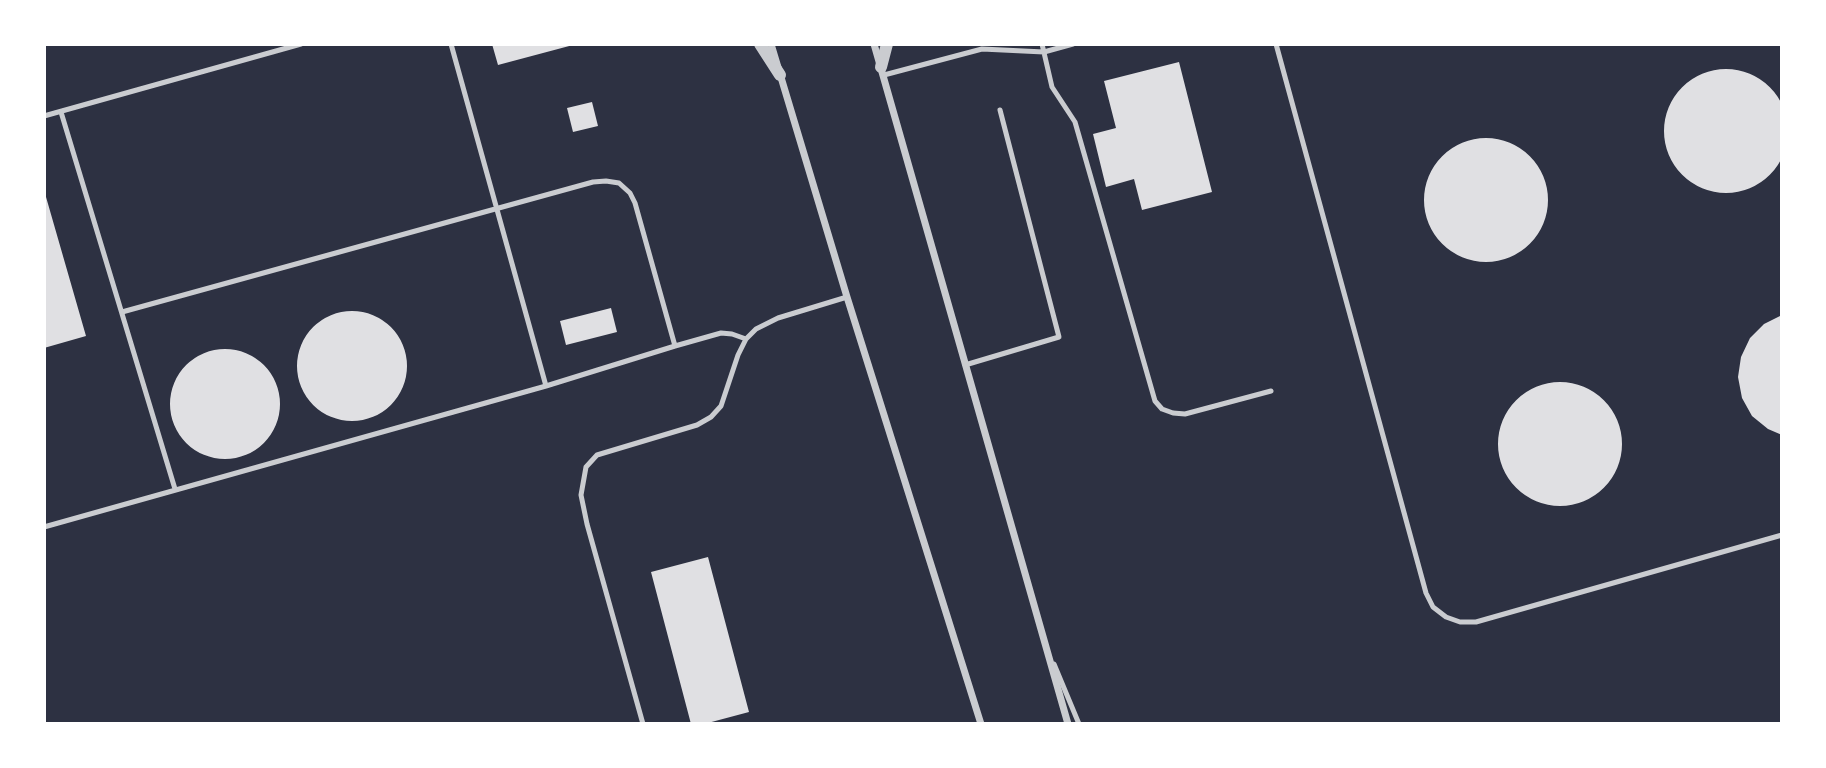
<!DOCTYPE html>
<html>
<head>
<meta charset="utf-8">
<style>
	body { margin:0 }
	#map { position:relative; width:1826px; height:768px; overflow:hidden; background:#2d3142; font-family:"DejaVu Sans",sans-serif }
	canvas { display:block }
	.frame { position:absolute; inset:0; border:46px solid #fff; pointer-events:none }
</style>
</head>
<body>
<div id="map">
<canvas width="1826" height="768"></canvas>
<div class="frame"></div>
</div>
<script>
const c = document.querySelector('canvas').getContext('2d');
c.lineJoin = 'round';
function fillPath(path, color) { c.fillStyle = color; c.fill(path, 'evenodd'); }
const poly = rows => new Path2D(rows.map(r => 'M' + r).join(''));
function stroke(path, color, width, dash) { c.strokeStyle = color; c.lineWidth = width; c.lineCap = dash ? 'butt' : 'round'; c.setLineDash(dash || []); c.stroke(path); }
fillPath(poly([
	[492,44,573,44,573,45,498,65],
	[1179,62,1212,192,1142,210,1134,179,1106,187,1093,134,1116,128,1104,81],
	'1664 131a62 62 0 1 1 124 0a62 62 0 1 1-124 0Z',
	[592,102,598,126,573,132,567,108],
	'1424 200a62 62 0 1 1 124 0a62 62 0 1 1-124 0Z',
	[44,190,86,336,44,348],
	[611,308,617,332,566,345,560,321],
	'297 366a55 55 0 1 1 110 0a55 55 0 1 1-110 0Z',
	[1782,315,1782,435,1768,429,1752,416,1742,398,1738,377,1741,357,1750,338,1764,324],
	'170 404a55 55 0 1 1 110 0a55 55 0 1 1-110 0Z',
	'1498 444a62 62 0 1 1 124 0a62 62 0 1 1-124 0Z',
	[708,557,749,712,704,724,691,724,651,572]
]), '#e0e0e3');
stroke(poly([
	[451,44,546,386],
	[1042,44,1052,87,1075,122,1155,401,1162,409,1173,413,1185,414,1271,391],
	[1276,44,1426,593,1433,607,1446,617,1460,622,1476,622,1782,535],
	[884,75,982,49,1044,52,1073,44],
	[61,112,175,489],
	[44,116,301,44],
	[675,346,721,333,732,334,746,339],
	[965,365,1059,337,1000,110],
	[44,527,546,386,675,346,635,203,630,193,619,183,606,181,593,182,122,312],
	[1054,664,1079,724],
	[643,724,587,524,581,495,586,467,597,455,697,425,711,417,721,406,738,355,746,339,756,329,778,318,847,297]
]), '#caccd0', 5);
stroke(poly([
	[771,44,847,297,981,724],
	[874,44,1068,724]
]), '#caccd0', 7);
stroke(poly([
	[760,44,780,75],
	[881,67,887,44]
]), '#caccd0', 12);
</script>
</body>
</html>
